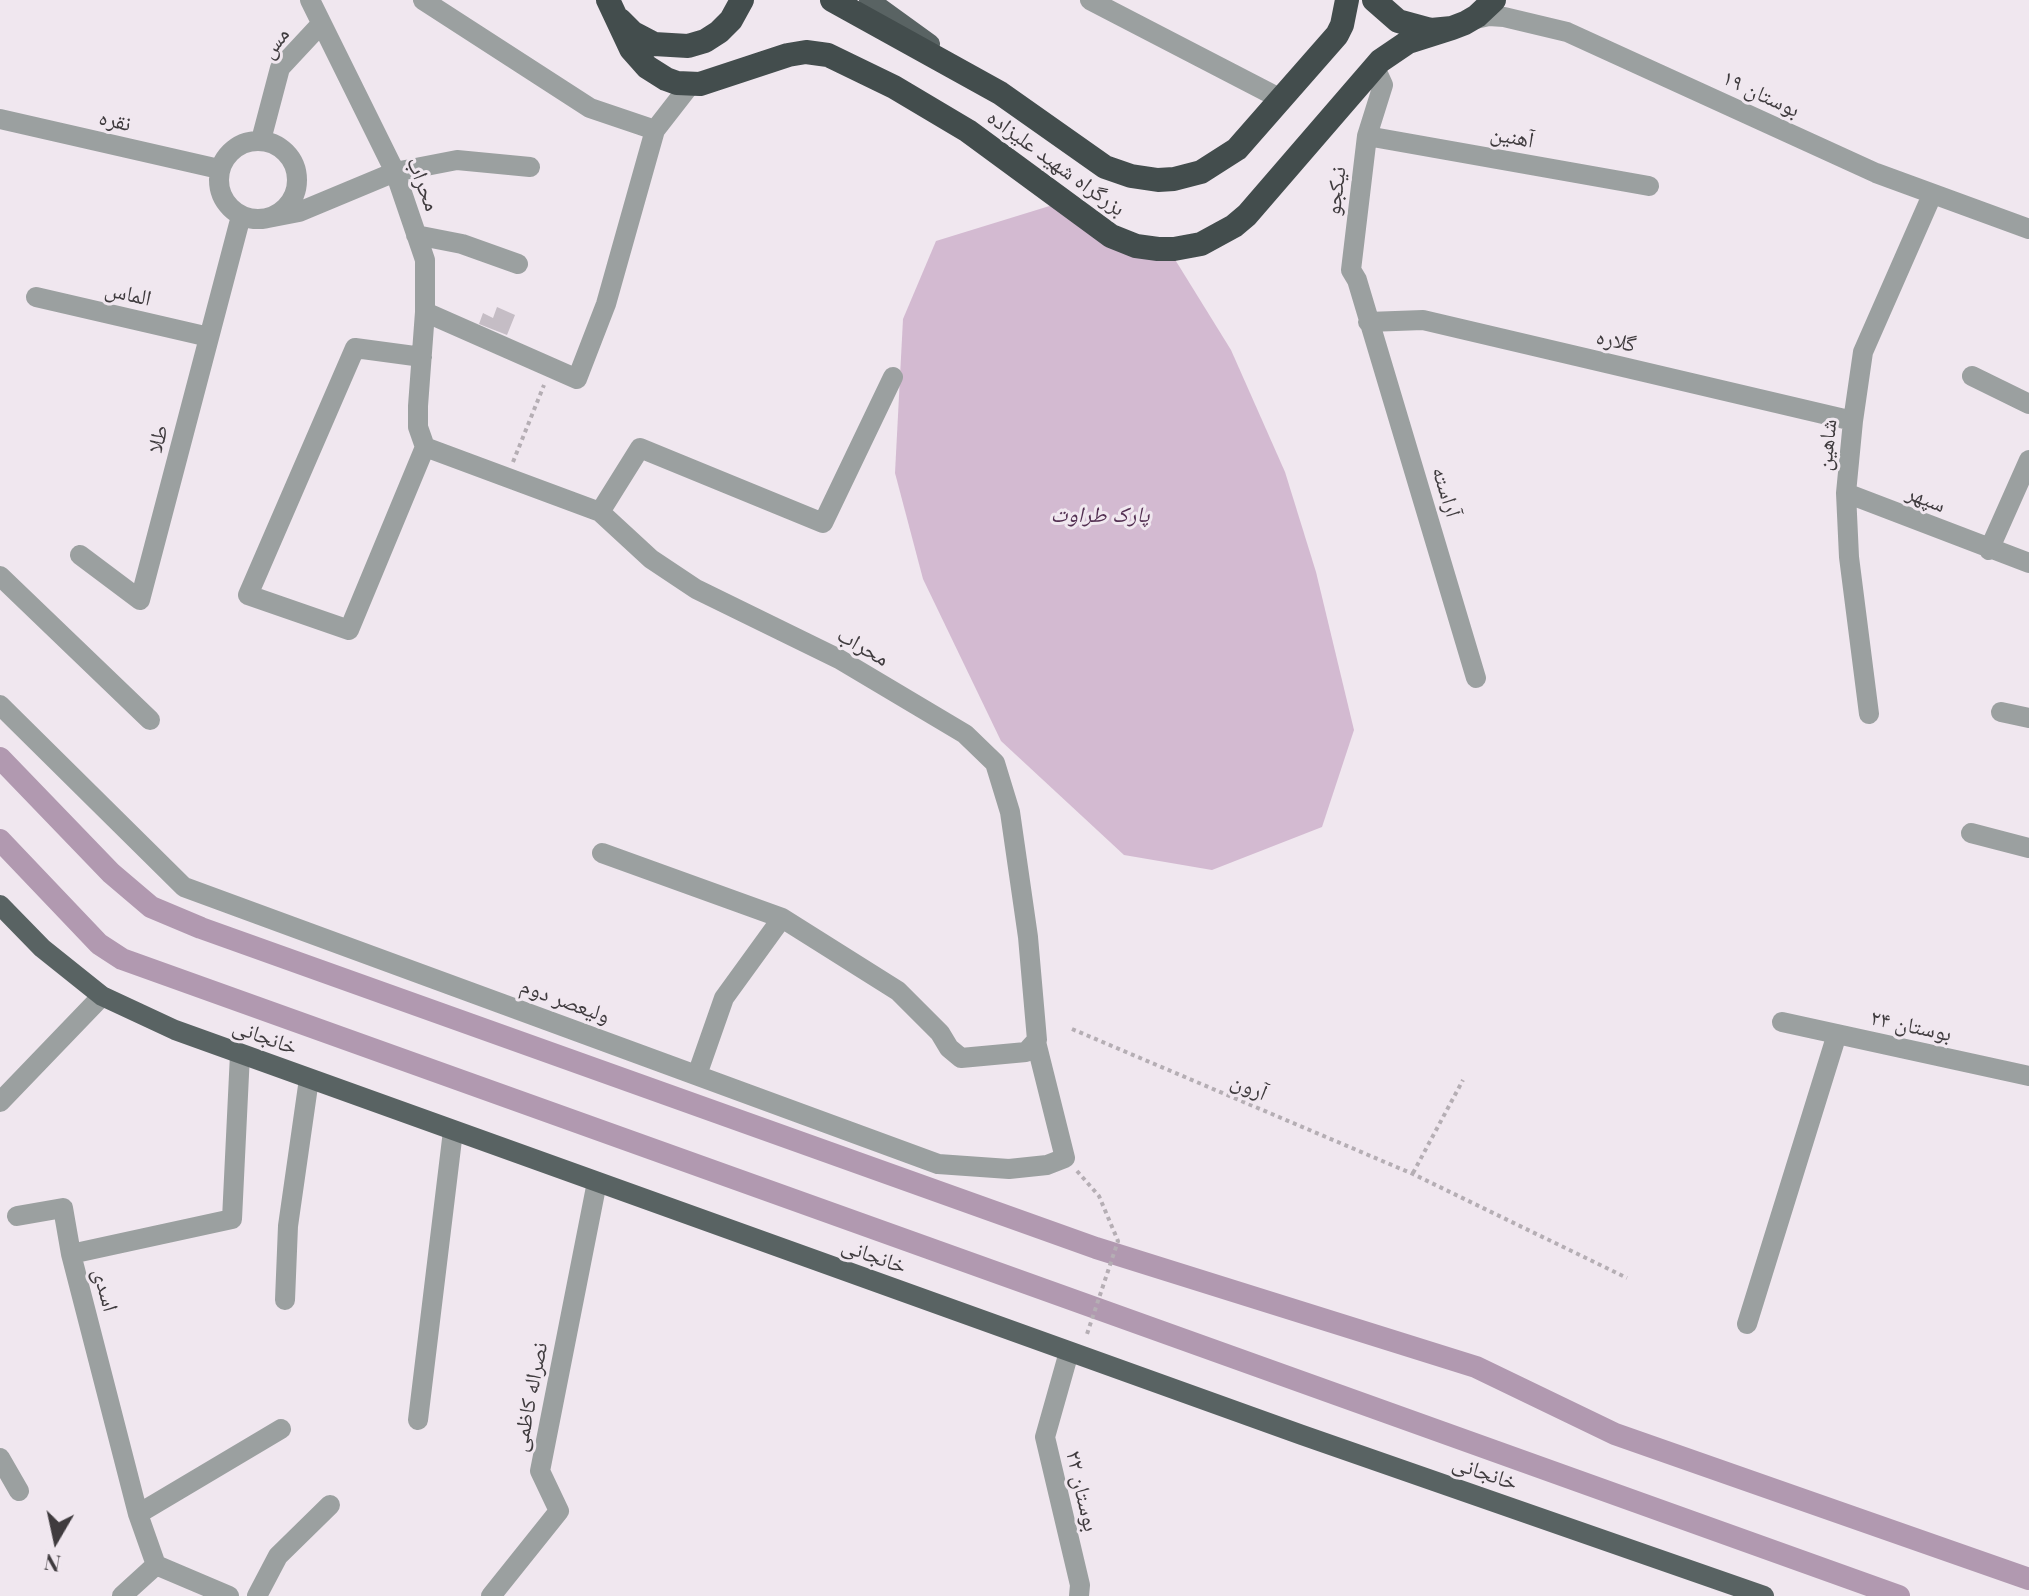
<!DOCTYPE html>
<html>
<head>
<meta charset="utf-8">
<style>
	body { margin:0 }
	#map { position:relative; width:2029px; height:1596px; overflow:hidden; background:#f0e7ef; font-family:"Playfair Display",serif }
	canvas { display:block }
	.north { position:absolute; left:16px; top:1500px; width:80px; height:80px; -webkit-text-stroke:6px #f0e7ef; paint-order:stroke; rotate:189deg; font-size:22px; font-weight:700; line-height:32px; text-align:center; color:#3f3b3e }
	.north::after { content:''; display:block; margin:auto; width:28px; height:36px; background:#3f3b3e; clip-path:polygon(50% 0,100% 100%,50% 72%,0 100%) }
</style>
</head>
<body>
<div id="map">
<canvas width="2029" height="1596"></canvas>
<div class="north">N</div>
</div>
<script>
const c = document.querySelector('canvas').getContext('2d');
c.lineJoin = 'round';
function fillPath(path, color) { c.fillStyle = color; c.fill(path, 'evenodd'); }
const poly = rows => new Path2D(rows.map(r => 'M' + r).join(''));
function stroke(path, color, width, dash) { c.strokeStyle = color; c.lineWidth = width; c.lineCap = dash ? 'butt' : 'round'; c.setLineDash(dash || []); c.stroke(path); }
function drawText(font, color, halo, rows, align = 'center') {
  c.font = font + ' "Playfair Display","Noto Naskh Arabic",serif'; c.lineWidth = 6; c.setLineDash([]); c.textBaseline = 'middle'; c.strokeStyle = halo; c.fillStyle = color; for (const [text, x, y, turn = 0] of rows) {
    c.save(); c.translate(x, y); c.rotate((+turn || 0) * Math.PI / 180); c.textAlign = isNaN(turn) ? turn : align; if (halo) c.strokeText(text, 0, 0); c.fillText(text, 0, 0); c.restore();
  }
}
fillPath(poly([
	[1056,204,1166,245,1231,350,1285,472,1316,572,1354,730,1322,827,1212,870,1124,855,1001,741,923,579,895,473,903,319,936,241]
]), '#d3bad1');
stroke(poly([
	[0,758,111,873,151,907,201,928,1096,1248,1476,1367,1615,1434,2029,1579],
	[0,840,99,944,122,959,1899,1596]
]), '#b199b0', 22);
fillPath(poly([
	[497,307,515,315,507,335,479,324,483,313,493,318]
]), '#c5bdc5');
stroke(poly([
	[513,462,544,385],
	[1072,1029,1413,1174,1627,1278],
	[1077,1171,1099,1196,1118,1241,1086,1337],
	[1413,1173,1463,1080]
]), '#b5aeb4', 4, [4, 4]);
stroke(poly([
	[310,0,395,172,425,260,425,312,418,406,418,427,425,447,600,512,651,559,696,589,839,659,965,734,995,763,1010,812,1028,937,1037,1040,1026,1052,961,1058,949,1048,940,1033,898,991,782,918,602,853],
	[423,0,590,108,655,130],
	[1090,0,1281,99],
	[1471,20,1489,16,1504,17,1567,32,1876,173,2029,229],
	[1372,69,1378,74,1383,85,1367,136,1351,270,1357,280,1476,678],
	[0,119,219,169],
	[1367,136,1649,186],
	[261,140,280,68,321,24],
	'219 180a39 39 0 1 1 78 0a39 39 0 1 1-78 0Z',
	[268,218,299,212,395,172,457,160,530,167],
	[416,235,462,244,518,264],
	[36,297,209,337],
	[425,312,577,379,606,304,655,130,690,85],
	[1368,322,1423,320,1853,421],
	[422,357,355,348,248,595,349,630,425,447],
	[1972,376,2029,404],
	[1846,493,2029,563],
	[600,512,640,448,823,523,893,377],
	[1989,550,2029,460],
	[80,555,140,600,241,216],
	[0,576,150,720],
	[0,705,184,887,938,1164,1009,1169,1047,1165,1065,1158,1036,1042],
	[2001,712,2029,718],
	[1869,714,1849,557,1846,493,1853,421,1863,352,1932,195],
	[1971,833,2029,848],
	[1782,1022,2029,1076],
	[697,1075,724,998,782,918],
	[0,1102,102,996],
	[17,1216,63,1208,71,1254],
	[285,1300,288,1226,309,1079],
	[1747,1324,1837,1034],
	[1069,1352,1045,1437,1080,1585,1079,1596],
	[418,1420,453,1131],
	[0,1458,19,1491],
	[138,1514,281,1429],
	[156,1565,138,1514,71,1254,232,1219,240,1054],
	[156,1565,229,1596],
	[122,1596,156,1565],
	[257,1596,278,1556,330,1505],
	[491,1596,559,1511,540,1471,597,1182]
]), '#9ba0a0', 20);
stroke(poly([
	[869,0,930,44],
	[0,905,42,948,102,996,175,1030,1302,1435,1764,1596]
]), '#596363', 20);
stroke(poly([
	[608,0,631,49,647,67,666,79,677,83,700,84,788,55,806,52,828,55,894,87,968,131,1111,236,1136,246,1158,249,1174,249,1201,244,1234,226,1247,215,1380,61,1408,42,1452,28],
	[832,0,1000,93,1105,167,1131,176,1158,180,1174,179,1201,172,1237,149,1337,35,1342,25,1347,0],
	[1374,0,1398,21,1431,30,1452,28,1465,23,1477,16,1494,0],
	[620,20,633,33,654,44,688,46,705,41,719,32,731,20,742,0]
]), '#434d4d', 24);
drawText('22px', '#3f3b3e', '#f0e7ef', [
	["مس",275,43,-53],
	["بوستان ۱۹",1761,94,25],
	["نقره",115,121,13],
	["آهنین",1512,137,10],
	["بزرگراه شهید علیزاده",1056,163,36],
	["محراب",423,184,69],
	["نیکجو",1336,191,-83],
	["الماس",128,294,13],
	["گلاره",1616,341,13],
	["طلا",158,439,-75],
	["شاهین",1827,445,-84],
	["آراسته",1446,492,73],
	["سپهر",1926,499,22],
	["محراب",863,647,30],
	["ولیعصر دوم",565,1001,20],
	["بوستان ۲۴",1911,1026,12],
	["خانجانی",265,1037,20],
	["آرون",1249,1087,23],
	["خانجانی",874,1256,20],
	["اسدی",105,1290,75],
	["نصراله کاظمی",530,1397,-79],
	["خانجانی",1485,1473,19],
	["بوستان ۲۲",1082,1491,77]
]);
drawText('italic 22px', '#533052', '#f0e7ef', [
	["پارک طراوت",1100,515]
]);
</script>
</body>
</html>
